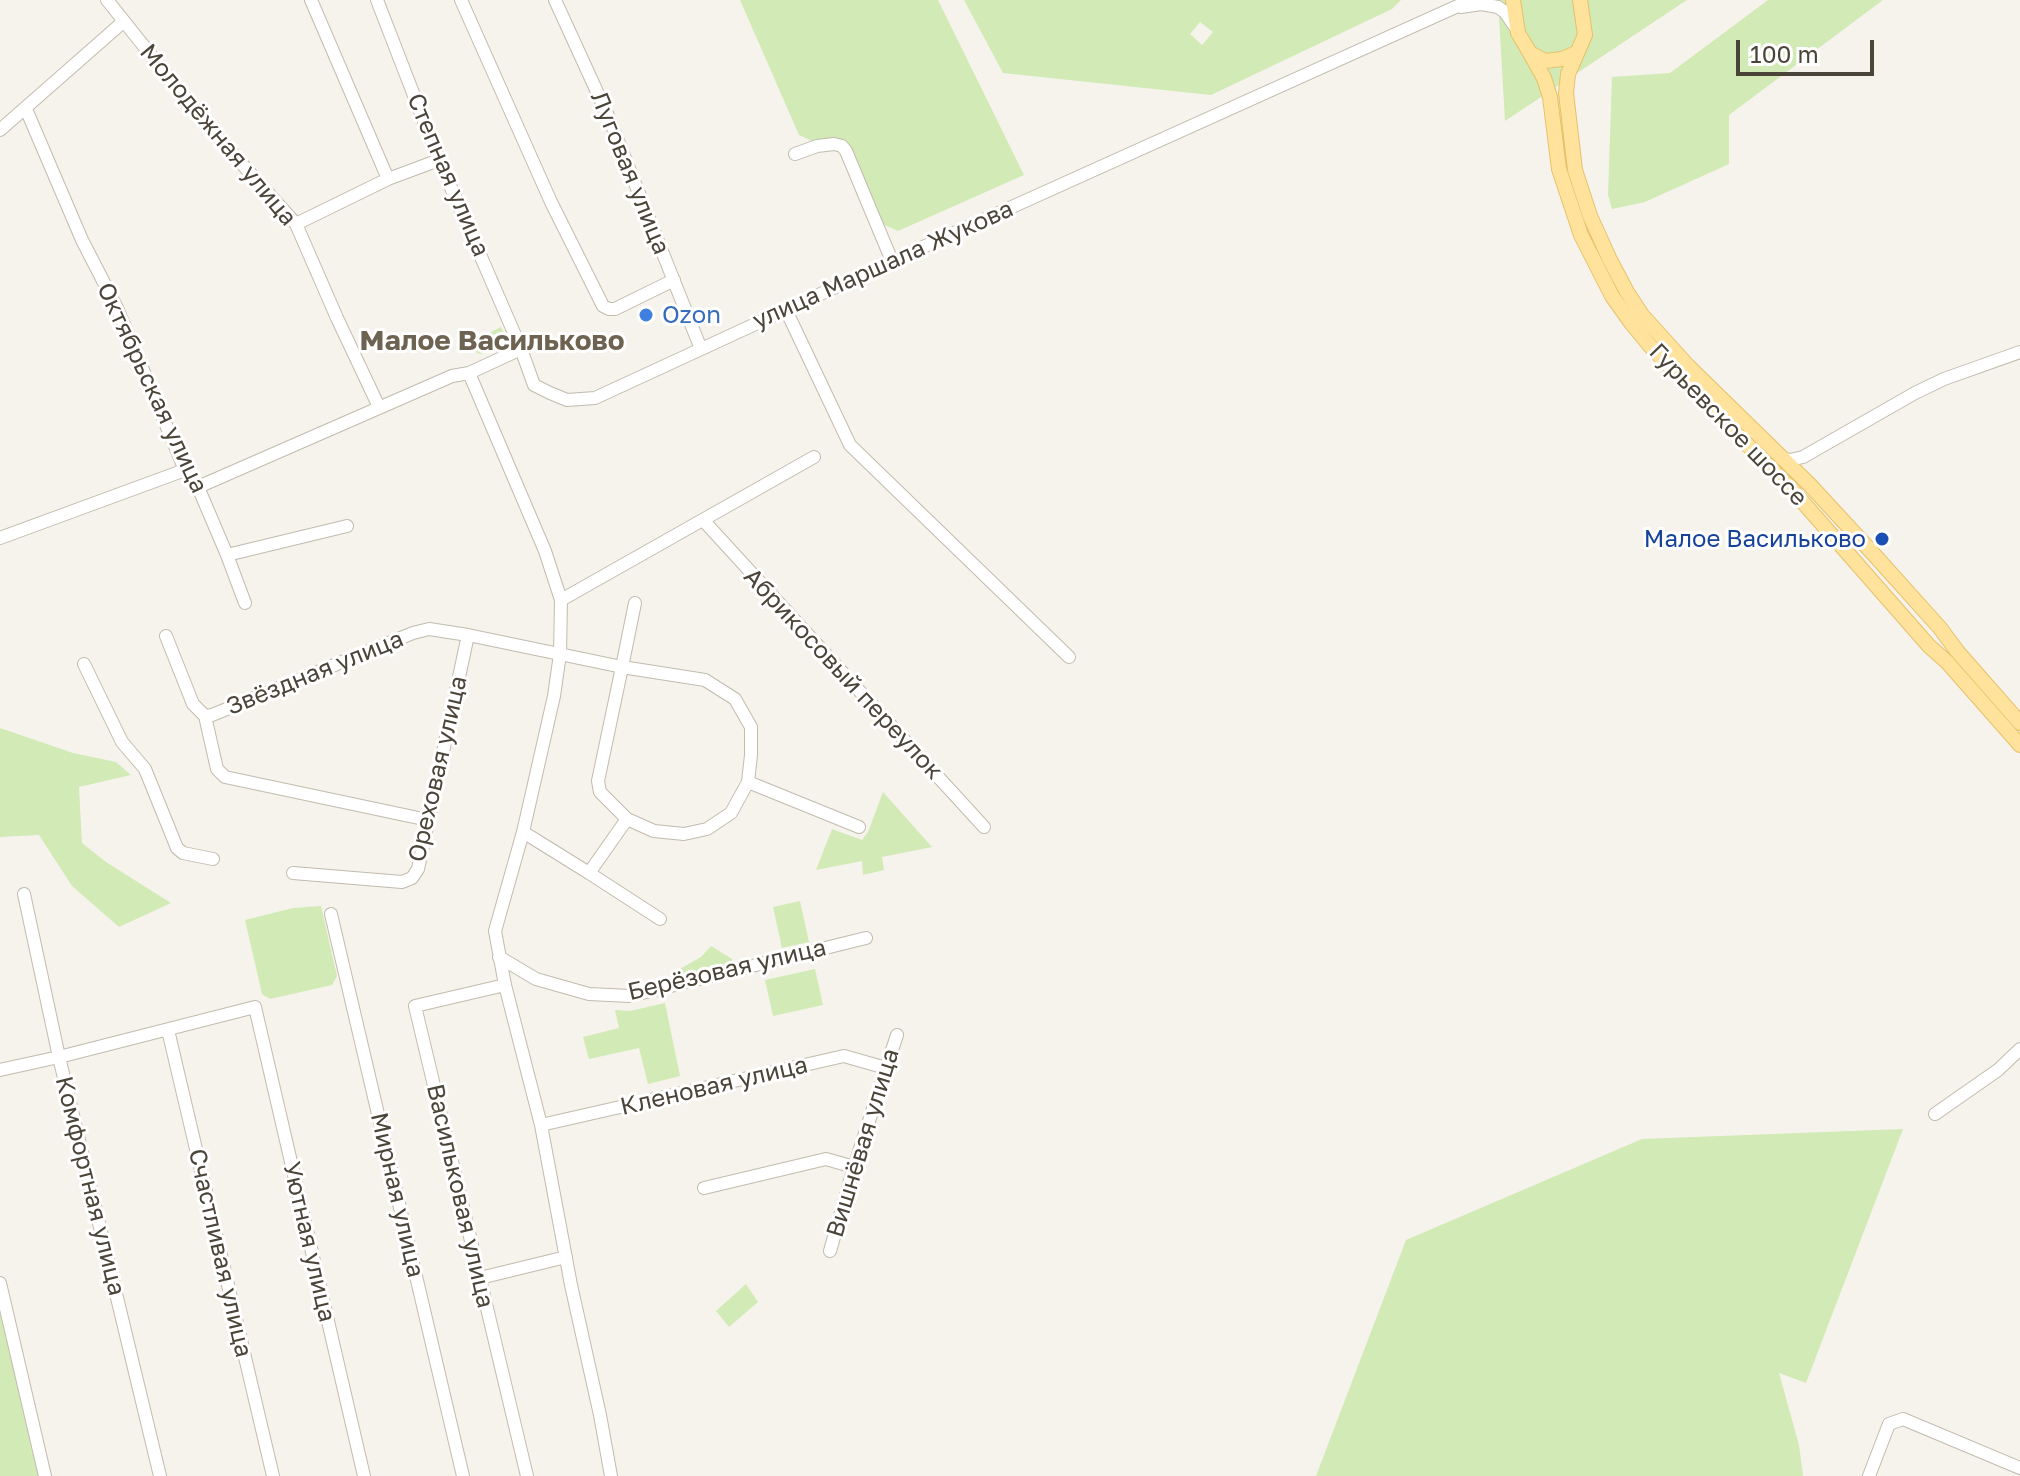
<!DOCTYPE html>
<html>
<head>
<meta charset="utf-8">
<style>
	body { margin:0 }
	#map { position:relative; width:2020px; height:1476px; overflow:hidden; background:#f6f3ec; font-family:"Golos Text",sans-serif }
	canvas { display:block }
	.scale { position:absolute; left:1736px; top:40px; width:138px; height:36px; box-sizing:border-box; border:4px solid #4b4439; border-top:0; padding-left:10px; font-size:24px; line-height:28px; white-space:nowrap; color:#4b4439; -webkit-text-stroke:6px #fff; paint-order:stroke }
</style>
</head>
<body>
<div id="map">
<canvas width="2020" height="1476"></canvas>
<div class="scale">100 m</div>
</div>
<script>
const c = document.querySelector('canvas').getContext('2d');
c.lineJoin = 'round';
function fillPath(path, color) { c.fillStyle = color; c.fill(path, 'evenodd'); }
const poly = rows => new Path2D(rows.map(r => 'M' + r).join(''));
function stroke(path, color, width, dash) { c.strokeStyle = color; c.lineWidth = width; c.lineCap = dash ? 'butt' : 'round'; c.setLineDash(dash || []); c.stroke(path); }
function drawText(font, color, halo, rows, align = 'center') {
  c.font = font + ' "Golos Text",sans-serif'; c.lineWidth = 6; c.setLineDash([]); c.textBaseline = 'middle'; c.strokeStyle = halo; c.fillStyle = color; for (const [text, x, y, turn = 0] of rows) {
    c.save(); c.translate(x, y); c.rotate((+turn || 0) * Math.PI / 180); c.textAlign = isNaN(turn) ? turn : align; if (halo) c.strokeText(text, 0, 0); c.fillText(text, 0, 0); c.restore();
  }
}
fillPath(poly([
	[740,0,938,0,1024,175,898,231,882,224,849,146,836,137,814,142,799,135],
	[964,0,1401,0,1392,9,1211,95,1003,73],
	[1200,22,1213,32,1202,45,1190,34],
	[1498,0,1687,0,1505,121],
	[1768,0,1883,0,1729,115,1729,164,1645,202,1612,209,1608,195,1612,77,1670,73],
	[501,327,508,343,481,354,477,353,471,342],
	[0,728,73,753,116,762,131,775,79,787,82,843,106,862,171,903,119,927,72,886,39,835,0,837],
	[883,792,932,847,882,857,884,870,863,875,862,861,816,870,832,829,862,840,868,832],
	[800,901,809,942,782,948,773,907],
	[321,906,337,976,332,985,270,999,262,994,245,920,293,908],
	[711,946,732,959,734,966,683,978,678,970,701,957],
	[815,969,823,1005,773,1016,765,980],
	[665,1003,680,1076,648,1084,639,1048,589,1059,583,1037,619,1028,615,1010,630,1011],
	[1903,1129,1806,1383,1779,1373,1799,1445,1803,1476,1316,1476,1406,1240,1642,1139],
	[746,1284,758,1302,729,1327,716,1311],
	[0,1312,14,1370,38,1476,0,1476]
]), '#d2eab5');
const minor = poly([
	[107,0,206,124,296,224,337,318,379,407],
	[311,0,388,179],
	[377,0,439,160,521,349,534,385,550,393,567,400,595,398,892,261,1471,0],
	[461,0,551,202,603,306,609,309,615,309,674,280],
	[555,0,609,118,701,349],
	[1461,7,1481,4,1498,7,1505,12,1516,28],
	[26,109,82,240,117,308,185,470,198,487,227,555,347,526],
	[0,130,123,22],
	[795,154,817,146,834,144,842,146,846,151,892,261],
	[296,224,388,179,439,160],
	[786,310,850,445,1069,657],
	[469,373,545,551,561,600,560,654,554,696,523,832,495,931,505,985,541,1125,571,1285,600,1415,611,1476],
	[1782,458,1790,460,1803,457,1915,393,1944,379,2020,352],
	[198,487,452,376,469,373,521,349],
	[703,520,984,827],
	[0,538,185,470],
	[227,555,245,603],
	[561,600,814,457],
	[166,636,193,704,205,716,212,715,413,633,429,629,468,635],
	[84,664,122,742,145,769,177,848,183,853,213,859],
	[205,716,217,769,225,777,428,820],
	[748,782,859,827],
	[523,832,589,873,627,819],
	[293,873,402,882,412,878,418,869,468,635,622,667,705,680,735,699,751,727,751,755,748,782,731,813,707,829,684,834,654,831,627,819,600,792,598,781,622,667,635,603],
	[589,873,660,919],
	[24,894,59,1057,160,1476],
	[331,914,463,1476],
	[499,957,536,979,589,994,630,996,866,938],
	[505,985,415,1006,527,1476],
	[168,1030,273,1476],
	[0,1070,59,1057,255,1007,364,1476],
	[1935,1114,1998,1070,2020,1049],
	[541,1125,844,1056,886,1068],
	[704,1188,826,1159,854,1167],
	[830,1251,854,1167,897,1035],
	[480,1278,566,1257],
	[0,1283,45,1476],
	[1869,1476,1889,1424,1903,1419,2020,1468]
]);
const major = poly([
	[1513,0,1518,33,1530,53,1545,61,1562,59,1576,53],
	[1580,0,1585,35,1568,74,1566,93,1575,170,1590,216,1610,260,1627,292,1642,315,1688,366,1810,485,1869,549,1940,628,1957,651,2020,723],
	[1530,53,1544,78,1550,97,1559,169,1581,235,1612,296,1632,324,1651,347,1794,492,1929,646,1947,662,2020,745]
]);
stroke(minor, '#c2bbae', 14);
stroke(major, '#e6c16a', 16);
stroke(minor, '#fff', 12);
stroke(major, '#ffe39c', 14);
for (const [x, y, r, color] of [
	[646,315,8,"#3f7fe0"],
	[1882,539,8,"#1a4fb4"]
]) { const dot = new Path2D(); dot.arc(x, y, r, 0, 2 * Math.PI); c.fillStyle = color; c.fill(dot); stroke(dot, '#fff', 3); }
drawText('24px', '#4b4439', '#fff', [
	["Молодёжная улица",218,135,50],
	["Луговая улица",630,173,68],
	["Степная улица",448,175,67],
	["улица Маршала Жукова",883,265,-24],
	["Октябрьская улица",152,388,65],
	["Гурьевское шоссе",1728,425,46],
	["Звёздная улица",315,673,-22],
	["Абрикосовый переулок",843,674,47],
	["Ореховая улица",438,769,-77],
	["Берёзовая улица",727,970,-13],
	["Кленовая улица",714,1086,-13],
	["Вишнёвая улица",863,1143,-73],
	["Комфортная улица",90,1186,76],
	["Мирная улица",397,1195,77],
	["Васильковая улица",460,1196,77],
	["Уютная улица",309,1242,77],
	["Счастливая улица",220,1253,77]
]);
drawText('24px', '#366cbe', '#fff', [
	["Ozon",662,315]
], 'left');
drawText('24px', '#164399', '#fff', [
	["Малое Васильково",1866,539]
], 'right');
drawText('bold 28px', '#6e6250', '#fff', [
	["Малое Васильково",492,341]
]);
</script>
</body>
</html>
